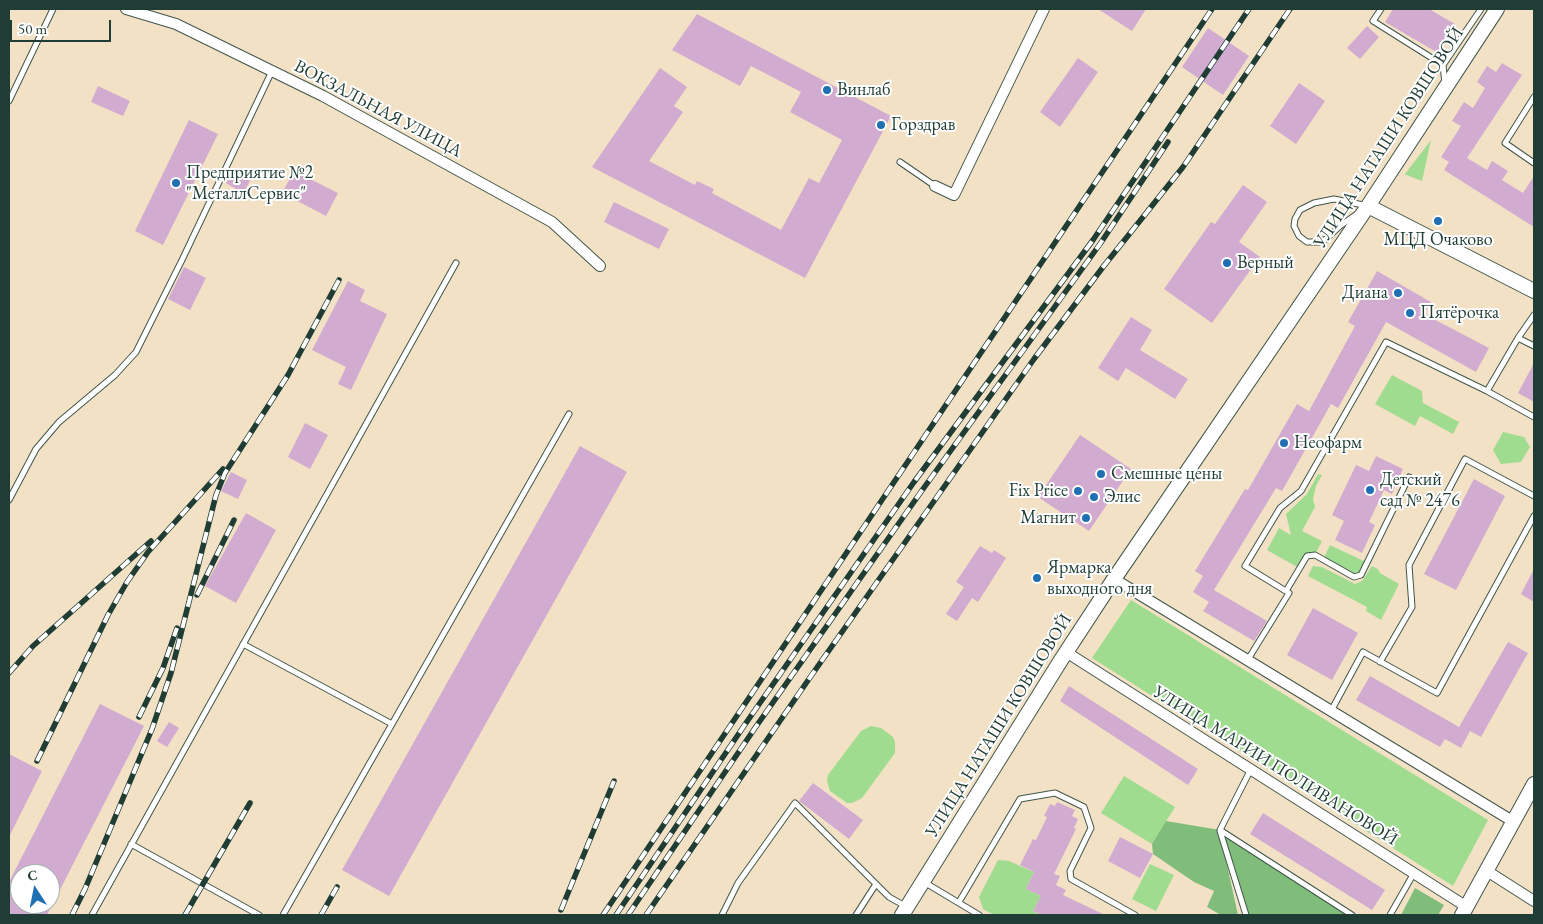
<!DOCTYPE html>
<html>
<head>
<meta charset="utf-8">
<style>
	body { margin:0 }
	#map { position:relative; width:1543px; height:924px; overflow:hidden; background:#f3e1c5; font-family:"EB Garamond",serif }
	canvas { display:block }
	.frame { position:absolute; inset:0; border:10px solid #1f3d34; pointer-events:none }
	.north { position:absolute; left:10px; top:864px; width:50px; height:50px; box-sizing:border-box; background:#fff; border:1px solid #a5b1ae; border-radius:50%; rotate:349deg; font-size:14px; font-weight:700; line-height:20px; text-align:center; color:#1f3d34 }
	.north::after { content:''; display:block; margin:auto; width:18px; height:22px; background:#1f6fb2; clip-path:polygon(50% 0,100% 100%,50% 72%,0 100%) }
	.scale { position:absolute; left:10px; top:20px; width:101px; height:22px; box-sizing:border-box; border:2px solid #1f3d34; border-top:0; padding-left:6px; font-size:15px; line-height:18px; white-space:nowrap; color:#1f3d34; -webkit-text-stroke:4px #fff; paint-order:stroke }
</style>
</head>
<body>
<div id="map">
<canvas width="1543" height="924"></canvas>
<div class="frame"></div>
<div class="north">С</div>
<div class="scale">50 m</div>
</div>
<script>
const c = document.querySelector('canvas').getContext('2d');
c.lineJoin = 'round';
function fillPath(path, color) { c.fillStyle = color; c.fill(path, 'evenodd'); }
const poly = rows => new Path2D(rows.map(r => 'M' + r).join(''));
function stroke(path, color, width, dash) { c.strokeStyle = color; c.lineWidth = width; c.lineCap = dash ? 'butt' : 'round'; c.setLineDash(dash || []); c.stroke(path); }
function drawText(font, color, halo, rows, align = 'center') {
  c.font = font + ' "EB Garamond",serif'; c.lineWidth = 4; c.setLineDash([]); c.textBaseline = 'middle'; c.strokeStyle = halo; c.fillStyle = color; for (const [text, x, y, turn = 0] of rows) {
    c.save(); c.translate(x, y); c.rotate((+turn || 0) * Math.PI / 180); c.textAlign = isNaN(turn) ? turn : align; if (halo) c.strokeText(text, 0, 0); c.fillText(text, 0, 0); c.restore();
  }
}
fillPath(poly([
	[1431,140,1422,181,1404,174,1405,174],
	[1392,375,1422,391,1423,403,1459,422,1453,434,1420,416,1415,426,1375,404],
	[1503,432,1524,437,1530,447,1521,462,1501,464,1493,450],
	[1318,474,1322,475,1316,486,1313,499,1315,507,1302,531,1322,541,1315,555,1307,557,1299,571,1297,567,1267,550,1279,528,1291,535,1286,514,1307,494],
	[1330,545,1368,563,1361,575,1354,577,1323,560],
	[1313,566,1322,567,1355,584,1362,581,1372,566,1378,569,1380,573,1399,584,1381,620,1366,611,1367,607,1308,576],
	[1131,600,1488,820,1453,886,1092,658],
	[871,726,881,728,893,737,895,742,895,753,862,798,852,803,847,803,830,791,827,781,828,775,861,731],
	[1124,776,1175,807,1152,844,1101,813],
	[998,860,1009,861,1034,872,1026,889,1041,896,1033,911,1039,914,1039,915,994,915,983,909,979,897],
	[1150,864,1174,875,1156,911,1132,899]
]), '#a0dc90');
fillPath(poly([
	[1166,821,1220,830,1352,915,1246,915,1221,838,1238,915,1221,915,1207,907,1214,891,1194,882,1153,854,1152,844],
	[1415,888,1444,905,1438,915,1401,915]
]), '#80bc7a');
fillPath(poly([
	[1098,9,1146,9,1132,31],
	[1393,9,1429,9,1455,24,1438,53,1385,22],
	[697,14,891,116,805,278,592,167,660,68,687,87,674,106,683,112,649,161,695,185,697,181,714,189,712,193,781,230,809,178,819,183,842,140,790,112,801,92,751,66,740,86,672,50],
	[1367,26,1379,37,1360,59,1347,48],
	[1208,28,1249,56,1223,95,1182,67],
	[1078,58,1098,72,1060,127,1040,112],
	[1502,63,1522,75,1467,158,1487,170,1492,161,1508,171,1502,180,1523,193,1534,176,1534,227,1444,170,1449,162,1441,157,1461,126,1452,121,1464,102,1473,108,1485,88,1477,82,1487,66,1496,72],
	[1299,83,1325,101,1296,144,1270,126],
	[98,86,130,101,123,116,91,102],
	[189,120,218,134,163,245,135,231],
	[234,171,250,181,243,193,226,183],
	[294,171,338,193,326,216,282,193],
	[1243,185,1267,202,1239,242,1260,257,1212,323,1164,289,1211,222,1215,224],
	[614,202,669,229,659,249,604,222],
	[184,267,206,278,190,310,168,299],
	[1377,271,1431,302,1424,314,1489,348,1476,372,1386,322,1338,408,1331,404,1282,491,1276,488,1214,590,1267,621,1254,641,1203,611,1209,602,1193,592,1203,576,1195,571,1245,489,1248,490,1297,404,1309,411,1355,326,1348,322],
	[348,281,365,290,360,301,387,314,351,390,338,384,346,367,312,350],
	[1131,317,1152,330,1140,350,1188,379,1175,399,1126,368,1118,381,1098,368],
	[1534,363,1534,402,1518,393],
	[305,423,328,435,310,469,288,457],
	[1080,435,1131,469,1089,531,1038,497],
	[580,446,627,472,389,896,342,870],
	[1376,456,1403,469,1392,494,1384,490,1369,522,1375,525,1362,553,1335,540,1344,521,1332,515,1356,465,1369,471],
	[231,472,247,480,238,499,221,491],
	[1474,479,1505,496,1456,590,1424,574],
	[246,513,276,530,236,603,205,586],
	[980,546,992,553,994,550,1006,558,978,602,972,598,957,621,946,614,964,587,956,582],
	[1534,569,1534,602,1521,594],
	[1313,608,1358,633,1332,680,1287,655],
	[1508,642,1528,653,1481,737,1470,731,1461,748,1445,739,1440,747,1356,700,1370,676,1459,727],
	[1069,686,1198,769,1188,785,1060,701],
	[100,704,144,726,47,915,9,915,9,882],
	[20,874,50,874,50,904,20,904],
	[169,722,179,728,167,747,157,741],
	[9,754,42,771,9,837],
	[813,783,863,820,849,839,799,801],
	[1057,802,1075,810,1072,816,1078,819,1074,828,1076,829,1054,874,1060,876,1056,885,1066,890,1063,895,1105,915,1042,915,1033,911,1041,896,1026,889,1034,872,1020,865,1033,839,1036,840,1047,817,1044,816,1050,804,1055,806],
	[1263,813,1385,890,1372,910,1250,834],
	[1120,837,1153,854,1140,878,1108,861]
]), '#d2abd0');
const service = poly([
	[1381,9,1373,21,1443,65],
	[1445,84,1443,65,1481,9],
	[1534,97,1505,143,1534,163],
	[9,101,53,9],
	[900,162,935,186],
	[1334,199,1368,206,1340,226,1326,239,1320,242,1307,242,1299,236,1294,226,1295,219,1300,210,1314,203,1334,199],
	[1518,338,1534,346],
	[1487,391,1518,338,1534,315],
	[9,500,36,449,59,422,115,375,136,352,182,260,272,71],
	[1286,591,1307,556,1315,555,1354,577,1361,575,1409,477],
	[243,644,392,724],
	[1247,661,1289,593,1245,566,1280,508,1301,491,1386,342,1487,391,1534,417],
	[1380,662,1412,607,1409,565,1465,459,1534,496],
	[1331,711,1363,652,1437,693,1534,516],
	[1251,769,1220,830,1352,915],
	[1220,831,1246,915],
	[131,844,259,915],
	[924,882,979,915],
	[959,902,1020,799,1055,793,1084,807,1091,828,1070,871,1071,879,1135,915],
	[92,915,456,263],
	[283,915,569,414],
	[722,915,738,883,795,803,889,897,907,907],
	[856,915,876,884],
	[1390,915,1414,873]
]);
const minor = poly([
	[126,9,176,24,323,96,552,222,600,266],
	[935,186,954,195,1044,9],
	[1114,579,1514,822],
	[1066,652,1467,907],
	[1487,871,1534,901]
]);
const tertiary = poly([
	[1368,206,1534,291],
	[902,915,1061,660,1114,579,1368,206,1497,9],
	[1462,915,1534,784]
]);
stroke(service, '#3f564a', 7);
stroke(minor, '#3f564a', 12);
stroke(tertiary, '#3f564a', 16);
stroke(service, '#fff', 5);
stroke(minor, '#fff', 10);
stroke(tertiary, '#fff', 14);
const rail = poly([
	[197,595,234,520],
	[9,673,33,646,151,541],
	[139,717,163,668,177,628],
	[37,761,108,615,127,582,148,552,223,469],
	[561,910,614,781],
	[72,915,85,889,152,729,171,673,216,495,225,473,288,375,339,280],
	[185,915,250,803],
	[321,915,337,887],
	[603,915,1212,9],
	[616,915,746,723,914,482,1093,240,1249,9],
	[628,915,755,728,923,489,1100,244,1168,142],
	[646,915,811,676,1034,359,1103,267,1183,167,1290,9]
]);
stroke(rail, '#1f3d34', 5.5);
stroke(rail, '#fff', 4, [11]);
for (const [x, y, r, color] of [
	[827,90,5,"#1f6fb2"],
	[881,125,5,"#1f6fb2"],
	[176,183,5,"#1f6fb2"],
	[1438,221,5,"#1f6fb2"],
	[1227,263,5,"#1f6fb2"],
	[1398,293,5,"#1f6fb2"],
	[1410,313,5,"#1f6fb2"],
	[1284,443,5,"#1f6fb2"],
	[1101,474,5,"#1f6fb2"],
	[1370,490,5,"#1f6fb2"],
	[1078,491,5,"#1f6fb2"],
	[1094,497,5,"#1f6fb2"],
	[1086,518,5,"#1f6fb2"],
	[1037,578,5,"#1f6fb2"]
]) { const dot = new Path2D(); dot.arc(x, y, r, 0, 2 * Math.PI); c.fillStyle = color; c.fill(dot); stroke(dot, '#fff', 2); }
drawText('18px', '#1f3d34', '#fff', [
	["Винлаб",837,90],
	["Горздрав",891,125],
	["Предприятие №2",186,173],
	["\"МеталлСервис\"",186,194],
	["МЦД Очаково",1438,240,"center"],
	["Верный",1237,263],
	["Диана",1388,293,"right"],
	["Пятёрочка",1420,313],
	["Неофарм",1294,443],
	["Смешные цены",1111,474],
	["Детский",1380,480],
	["сад № 2476",1380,501],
	["Fix Price",1068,491,"right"],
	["Элис",1104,497],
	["Магнит",1076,518,"right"],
	["Ярмарка",1047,568],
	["выходного дня",1047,589]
], 'left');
drawText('18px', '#1f3d34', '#fff', [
	["ВОКЗАЛЬНАЯ УЛИЦА",378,109,28],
	["УЛИЦА НАТАШИ КОВШОВОЙ",1389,138,-57],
	["УЛИЦА НАТАШИ КОВШОВОЙ",999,726,-58],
	["УЛИЦА МАРИИ ПОЛИВАНОВОЙ",1275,766,32]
]);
</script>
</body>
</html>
